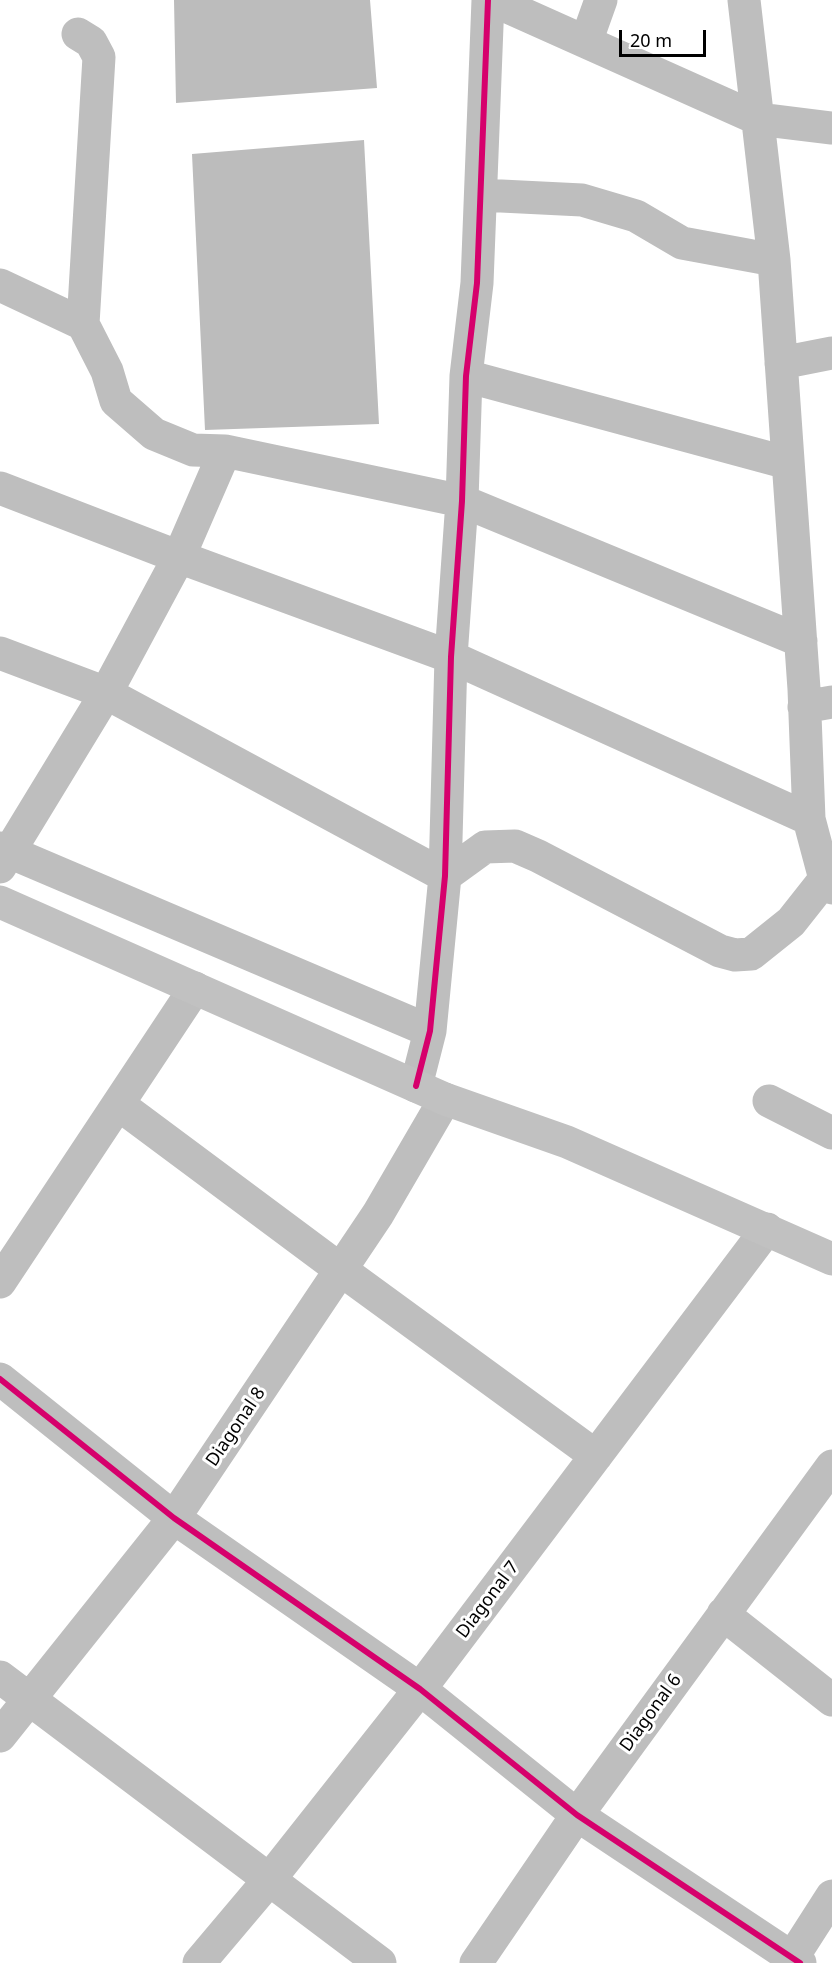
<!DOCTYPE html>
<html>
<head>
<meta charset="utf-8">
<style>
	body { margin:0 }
	#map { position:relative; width:832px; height:1963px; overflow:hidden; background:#fff; font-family:"Noto Sans",sans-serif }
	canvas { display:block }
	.scale { position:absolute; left:619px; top:30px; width:87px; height:27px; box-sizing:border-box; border:3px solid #000; border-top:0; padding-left:8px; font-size:18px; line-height:21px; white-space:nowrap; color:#000; -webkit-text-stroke:4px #fff; paint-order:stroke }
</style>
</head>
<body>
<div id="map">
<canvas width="832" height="1963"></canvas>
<div class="scale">20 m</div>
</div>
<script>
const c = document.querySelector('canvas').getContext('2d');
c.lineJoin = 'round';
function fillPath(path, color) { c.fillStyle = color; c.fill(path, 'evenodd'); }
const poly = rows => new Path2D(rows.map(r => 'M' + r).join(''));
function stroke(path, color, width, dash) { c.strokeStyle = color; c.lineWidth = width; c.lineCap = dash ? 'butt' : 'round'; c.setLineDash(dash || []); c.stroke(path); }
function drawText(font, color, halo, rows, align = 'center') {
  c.font = font + ' "Noto Sans",sans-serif'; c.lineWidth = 6; c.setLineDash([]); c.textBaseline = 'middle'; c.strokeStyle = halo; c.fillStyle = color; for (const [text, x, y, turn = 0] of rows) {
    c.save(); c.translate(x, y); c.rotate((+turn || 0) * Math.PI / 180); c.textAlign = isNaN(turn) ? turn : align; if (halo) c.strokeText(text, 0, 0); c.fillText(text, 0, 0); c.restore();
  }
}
fillPath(poly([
	[174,0,370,0,377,88,176,103],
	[364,140,379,424,205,430,192,154]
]), '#bcbcbc');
stroke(poly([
	[492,0,758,119,832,128],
	[744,0,774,260,804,689,809,819,825,879,832,888],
	[78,34,91,42,99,57,83,324],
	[586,42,601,0],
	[481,195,582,200,636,216,682,243,774,260],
	[0,285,83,324,107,371,116,401,154,434,193,450,225,451,462,501,801,641],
	[781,363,832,353],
	[466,376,788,463],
	[0,488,179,557,451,657,809,819],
	[0,653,106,693,445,876,485,847,515,846,538,856,720,951,735,955,751,954,791,922,825,879],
	[804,707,832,702],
	[0,848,430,1031],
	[0,867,106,693,179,557,225,451],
	[416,1086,430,1031,445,876,451,657,462,501,466,376,477,283,488,0],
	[769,1101,832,1133],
	[118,1104,341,1270,596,1456],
	[0,1282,195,988],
	[0,1379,174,1518,420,1689,577,1815,800,1963],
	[723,1614,832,1700],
	[0,1677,380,1963],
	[0,1736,174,1518,378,1214,445,1099],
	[199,1963,269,1880,420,1689,767,1229],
	[476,1963,577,1815,832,1466],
	[789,1963,832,1896]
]), '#bebebe', 33);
stroke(poly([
	[0,902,445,1099,567,1142,832,1259]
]), '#c1c1c1', 33);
stroke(poly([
	[416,1086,430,1031,445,876,451,657,462,501,466,376,477,283,488,0],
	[0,1379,174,1518,420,1689,577,1815,800,1963]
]), '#d6006c', 6);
drawText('18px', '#000', '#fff', [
	["Diagonal 8",236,1427,-56],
	["Diagonal 7",488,1600,-53],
	["Diagonal 6",651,1713,-54]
]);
</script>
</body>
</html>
